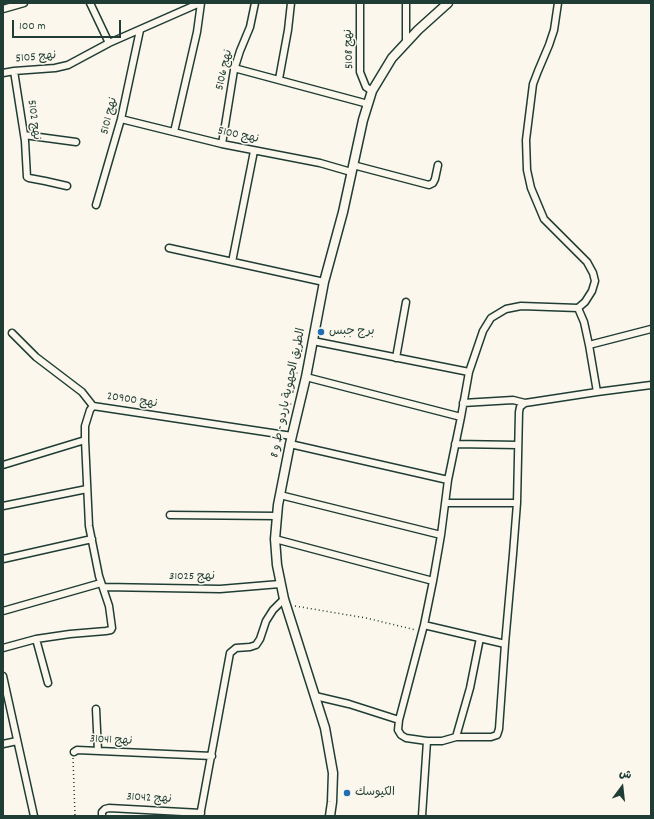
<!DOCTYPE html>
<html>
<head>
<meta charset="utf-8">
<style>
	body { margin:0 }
	#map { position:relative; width:654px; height:819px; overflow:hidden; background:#fbf7ec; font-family:Dekko,"Playpen Sans Arabic",sans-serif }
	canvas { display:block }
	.frame { position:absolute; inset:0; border:4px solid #1f3d34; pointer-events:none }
	.north { position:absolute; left:602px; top:767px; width:40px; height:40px; -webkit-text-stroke:3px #fbf7ec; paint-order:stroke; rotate:15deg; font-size:11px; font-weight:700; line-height:16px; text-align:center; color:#1f3d34 }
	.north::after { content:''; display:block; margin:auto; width:14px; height:18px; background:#1f3d34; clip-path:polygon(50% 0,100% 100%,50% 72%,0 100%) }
	.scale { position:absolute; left:12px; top:20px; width:109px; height:18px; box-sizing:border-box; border:2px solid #1f3d34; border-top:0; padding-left:5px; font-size:12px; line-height:14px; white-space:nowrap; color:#1f3d34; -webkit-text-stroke:3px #fbf7ec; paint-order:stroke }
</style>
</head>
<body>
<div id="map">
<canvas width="654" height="819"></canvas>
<div class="frame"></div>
<div class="north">ش</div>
<div class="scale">100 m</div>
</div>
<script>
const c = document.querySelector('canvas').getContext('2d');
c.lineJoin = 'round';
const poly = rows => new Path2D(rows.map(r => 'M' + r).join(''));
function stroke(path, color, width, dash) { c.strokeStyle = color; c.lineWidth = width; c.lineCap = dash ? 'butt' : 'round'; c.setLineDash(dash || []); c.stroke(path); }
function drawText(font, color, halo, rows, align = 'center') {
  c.font = font + ' Dekko,"Playpen Sans Arabic",sans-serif'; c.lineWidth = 3; c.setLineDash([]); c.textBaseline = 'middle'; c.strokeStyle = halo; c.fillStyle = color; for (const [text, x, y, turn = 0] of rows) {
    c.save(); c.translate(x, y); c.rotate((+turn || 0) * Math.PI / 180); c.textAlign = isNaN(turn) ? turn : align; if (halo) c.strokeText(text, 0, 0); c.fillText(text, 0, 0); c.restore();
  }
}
const minor = poly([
	[90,3,109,43],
	[360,3,360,72,366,87,372,91],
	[406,3,406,43],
	[558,3,554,30,549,45,538,71,533,84,526,140,527,170,531,188,544,219,587,262,593,273,595,281,592,291,585,302,578,308,521,306,506,309,491,318,483,331,469,372,461,417,448,480,441,535,433,581,424,625,399,720,398,730,401,735,406,738,427,741,442,741,456,737,491,737,497,735,499,729,505,644,513,554,517,503,519,412,520,407,525,403,597,392,589,345,584,322,578,308],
	[3,9,24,3],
	[234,68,368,104],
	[14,71,25,141,27,177,29,178,45,181,67,186],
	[3,73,14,71,55,68,68,65,109,43,200,3],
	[279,79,288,30,291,3],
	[121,119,222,144,320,163,351,172],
	[174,132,197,32,201,3],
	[24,135,76,142],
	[222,144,234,70,240,51,250,27,255,3],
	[353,165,429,185,433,183,435,179,438,165],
	[96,205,121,119,140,30],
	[169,248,324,282],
	[232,262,254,151],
	[12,333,36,357,82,392,93,406],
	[313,341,469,372],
	[589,345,651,329],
	[396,358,406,302],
	[306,377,461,417],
	[597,392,651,385],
	[463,403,513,400,525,403],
	[93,406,292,436],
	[290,444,448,480],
	[455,444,518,445],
	[3,465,85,440],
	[280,495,441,535],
	[446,503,517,503],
	[3,506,87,489],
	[170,515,277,516],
	[275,539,433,581],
	[3,559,92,539],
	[103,587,220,589,280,584],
	[3,611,101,583],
	[424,625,505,644],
	[36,639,48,683],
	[3,648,36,639,70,634,106,631,111,630,112,628,109,606,99,576,89,526,85,440,85,426,90,410,93,406],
	[3,676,34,816],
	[315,696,349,704,399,720],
	[96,709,98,751],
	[456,737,470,688,480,638],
	[3,744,17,741],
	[74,752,77,750,212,756],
	[102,816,102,812,105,809,109,808,201,813],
	[200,816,230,653,236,648,250,647,256,645,260,639,266,621,273,610,284,599],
	[422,816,427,741]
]);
const secondary = poly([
	[330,816,332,802,333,773,325,728,284,599,277,565,275,539,278,505,290,444,306,377,324,282,343,212,363,120,372,91,392,58,418,30,448,3]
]);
stroke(minor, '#1f3d34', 9);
stroke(secondary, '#1f3d34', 11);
stroke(poly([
	[295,606,366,618,416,630],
	[73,758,75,816]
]), '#1f3d34', 1.5, [1, 3]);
stroke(minor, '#fbf7ec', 6);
stroke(secondary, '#fbf7ec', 8);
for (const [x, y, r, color] of [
	[321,332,4,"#1f6fb2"],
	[347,793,4,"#1f6fb2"]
]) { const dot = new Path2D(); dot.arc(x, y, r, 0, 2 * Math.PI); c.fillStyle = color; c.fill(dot); stroke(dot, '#fbf7ec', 1.5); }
drawText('12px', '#1f3d34', '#fbf7ec', [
	["نهج 5108",350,49,-92],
	["نهج 5105",36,58,-5],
	["نهج 5106",225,70,-77],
	["نهج 5101",110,116,-76],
	["نهج 5102",33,120,82],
	["نهج 5100",238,136,12],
	["الطريق الجهوية باردو - ط و 8",289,393,-78],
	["نهج 20900",132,401,9],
	["نهج 31025",192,577],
	["نهج 31041",111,741,3],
	["نهج 31042",149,799,3]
]);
drawText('12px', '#1f3d34', '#fbf7ec', [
	["برج جبس",329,332],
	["الكيوسك",355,793]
], 'left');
</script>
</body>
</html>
